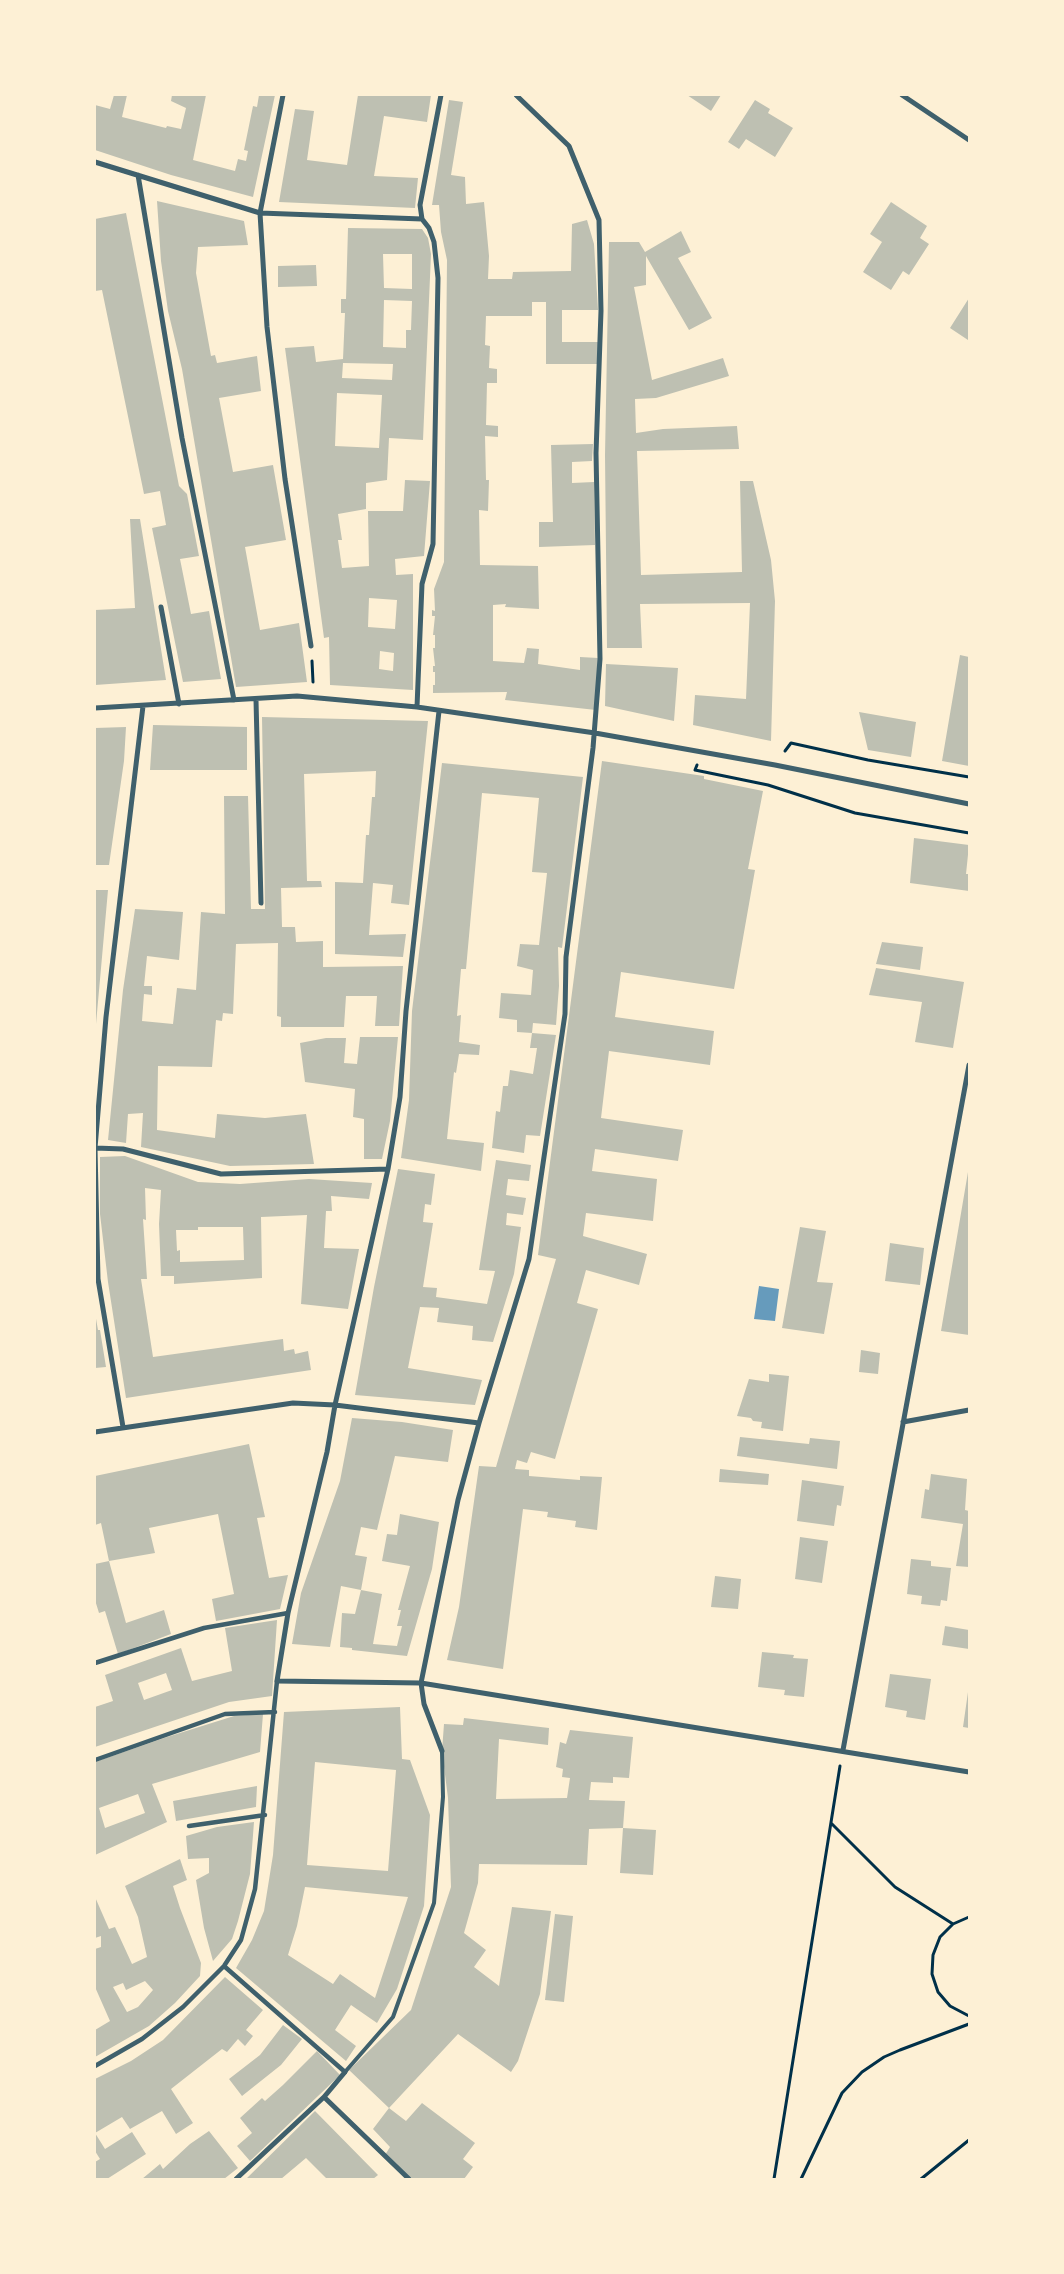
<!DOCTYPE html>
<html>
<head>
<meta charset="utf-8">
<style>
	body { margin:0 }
	#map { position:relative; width:1064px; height:2274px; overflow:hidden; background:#fdf0d5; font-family:"Open Sans",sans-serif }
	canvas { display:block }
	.frame { position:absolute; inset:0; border:96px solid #fdf0d5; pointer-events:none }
</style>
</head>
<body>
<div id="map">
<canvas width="1064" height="2274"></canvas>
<div class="frame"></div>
</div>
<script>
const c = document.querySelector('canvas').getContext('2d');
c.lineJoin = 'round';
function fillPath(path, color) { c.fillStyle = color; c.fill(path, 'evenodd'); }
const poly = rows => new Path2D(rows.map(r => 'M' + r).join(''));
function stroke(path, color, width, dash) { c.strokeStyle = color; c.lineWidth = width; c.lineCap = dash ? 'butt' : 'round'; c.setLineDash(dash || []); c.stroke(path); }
fillPath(poly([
	[759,1286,779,1289,775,1321,754,1319]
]), '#669bbc');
fillPath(poly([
	[114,95,127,95,122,117,166,128,167,126,181,129,186,108,171,101,172,95,206,95,193,160,235,171,238,159,246,161,248,151,244,150,253,106,257,107,259,95,275,95,253,197,171,175,95,150,95,105,110,109],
	[358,95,431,95,427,122,384,116,374,176,418,178,415,208,279,202,295,109,314,111,307,160,347,165],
	[687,95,721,95,711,111],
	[449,100,463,102,451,175,465,177,466,204,484,202,489,256,488,279,512,279,513,272,571,271,572,224,587,220,594,244,598,310,562,310,562,342,598,342,599,364,546,364,546,302,532,302,532,316,486,316,485,345,490,346,489,368,497,369,497,383,487,383,486,425,498,426,498,437,485,436,486,480,489,480,488,511,479,510,480,565,538,566,539,609,505,607,506,604,493,605,493,661,524,663,527,648,539,649,538,664,580,670,580,657,598,658,596,710,505,700,507,692,433,693,433,685,435,685,435,672,433,672,433,666,435,666,433,648,435,648,435,635,433,635,435,616,432,616,432,610,435,611,434,589,444,562,447,260,441,232,439,205,432,205],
	[755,100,770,109,768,113,793,128,775,157,746,139,739,149,728,142],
	[157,201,244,221,248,245,198,247,196,273,211,356,215,355,217,363,257,356,261,391,219,398,233,472,273,465,286,540,245,547,260,630,299,623,307,682,236,687,182,369,168,311,161,261],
	[891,202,927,226,920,238,929,244,909,275,903,271,891,290,863,272,882,242,870,234],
	[126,213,179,486,187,494,199,556,180,559,191,614,209,611,221,679,183,682,152,528,166,525,160,491,144,494,102,290,95,291,95,219],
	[348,228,422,229,428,238,431,254,423,440,389,438,387,480,366,483,366,509,338,514,342,540,338,540,342,568,369,566,368,511,403,511,405,480,430,481,424,556,395,559,396,575,413,574,413,690,330,685,329,637,324,638,285,348,314,346,316,362,343,359,345,313,341,313,341,299,346,299],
	[383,254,412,254,412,289,384,288],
	[384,300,412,301,411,330,406,330,406,348,383,347],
	[343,363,393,364,392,380,342,378],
	[337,393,382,395,379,448,335,446],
	[369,598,397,600,395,629,368,627],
	[380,651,394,653,393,671,379,669],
	[681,231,691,252,678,258,712,318,689,330,646,256,646,285,634,287,652,380,723,358,729,376,656,398,635,399,636,433,663,429,737,426,739,449,637,451,641,575,742,572,740,481,753,481,771,560,775,601,771,741,693,725,695,695,746,699,750,603,640,604,642,648,607,648,605,455,609,242,639,242,645,252],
	[316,265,317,286,278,287,278,266],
	[969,298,969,338,968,340,950,328],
	[593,444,592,461,572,462,572,483,594,482,595,545,539,547,539,522,553,522,551,445],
	[130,519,140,519,166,680,95,685,95,610,135,608],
	[960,655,969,657,969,766,942,761],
	[606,664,678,668,674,721,605,706],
	[859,712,916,722,911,757,868,750],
	[262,717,428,721,409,905,391,903,393,885,373,883,369,935,406,934,403,957,335,954,335,882,363,883,366,835,369,835,372,797,375,797,376,771,304,774,307,881,321,881,322,887,281,888,282,927,295,927,296,942,323,941,323,967,403,966,399,1026,375,1026,377,996,346,996,344,1027,281,1027,281,1017,277,1016,278,943,236,944,233,1014,223,1013,222,1021,216,1020,212,1067,158,1066,157,1130,215,1138,217,1114,265,1118,306,1114,314,1164,230,1166,141,1147,143,1113,128,1114,126,1143,108,1140,123,990,135,909,183,912,179,960,147,956,144,986,152,986,152,995,144,994,142,1021,173,1024,177,988,196,990,201,912,225,914,224,796,248,796,251,909,265,909],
	[153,725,247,727,247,770,150,770],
	[126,727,124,761,109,865,95,865,95,728],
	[602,761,704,776,704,779,763,791,748,869,755,870,734,989,621,972,615,1017,714,1031,710,1065,609,1051,601,1118,683,1130,678,1161,595,1149,592,1171,657,1179,653,1221,586,1213,583,1236,647,1254,639,1285,586,1270,577,1303,598,1309,555,1459,531,1452,527,1463,517,1460,515,1469,529,1470,529,1476,580,1480,580,1476,602,1477,597,1530,575,1527,576,1521,547,1517,548,1512,523,1509,503,1669,447,1660,459,1607,479,1466,496,1467,556,1259,538,1255],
	[442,763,583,777,562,948,558,947,559,986,556,1025,533,1023,532,1033,517,1032,517,1020,499,1018,501,993,531,995,533,970,517,966,520,944,539,945,547,873,532,872,539,798,482,793,466,969,461,969,457,1016,461,1015,459,1042,480,1045,479,1055,459,1054,456,1073,454,1072,447,1139,484,1143,481,1171,401,1158,409,1100,412,1011],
	[914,838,969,845,966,874,969,874,969,891,910,883],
	[95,890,108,890,96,1024,95,1024],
	[882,942,923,947,920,970,876,964],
	[876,968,964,982,953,1048,915,1042,922,1002,869,995],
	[532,1033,556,1035,540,1136,526,1135,524,1153,492,1148,496,1111,500,1112,503,1086,508,1086,510,1070,533,1074,537,1048,530,1048],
	[360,1037,398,1037,390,1121,382,1159,364,1159,364,1119,353,1117,355,1089,305,1082,300,1043,326,1038,346,1038,344,1063,357,1064],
	[125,1156,198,1182,240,1184,309,1179,372,1183,369,1199,331,1196,332,1211,326,1211,324,1248,359,1249,348,1309,301,1304,307,1215,261,1217,262,1278,174,1284,174,1276,161,1276,159,1224,161,1190,145,1188,146,1220,143,1219,147,1279,141,1279,153,1357,283,1339,284,1351,294,1349,295,1354,308,1351,311,1370,126,1398,108,1282,100,1214,100,1157],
	[198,1227,243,1227,244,1260,180,1262,180,1250,177,1251,176,1230,198,1230],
	[496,1160,531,1165,529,1181,508,1179,506,1195,526,1198,523,1215,507,1213,506,1225,521,1227,514,1274,493,1342,472,1340,473,1326,437,1322,439,1308,420,1307,408,1368,482,1380,475,1405,355,1395,374,1287,398,1169,435,1174,431,1205,425,1204,423,1222,433,1223,423,1287,437,1288,436,1297,487,1304,495,1271,479,1270],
	[968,1172,969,1172,969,1335,941,1331],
	[800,1227,826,1231,817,1282,833,1283,824,1334,782,1328],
	[890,1243,924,1248,920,1285,885,1281],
	[95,1313,98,1330,100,1330,106,1367,95,1368],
	[861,1350,880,1353,878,1374,859,1372],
	[769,1374,789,1376,783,1431,761,1428,762,1422,753,1421,751,1418,737,1416,749,1379,769,1382],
	[352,1418,402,1422,453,1430,448,1462,395,1456,377,1530,361,1527,355,1555,367,1557,361,1590,382,1594,373,1644,397,1646,402,1626,397,1626,401,1610,398,1610,410,1566,382,1561,387,1534,397,1535,400,1514,439,1522,432,1569,407,1656,352,1650,352,1648,340,1647,342,1613,355,1614,361,1590,341,1586,330,1647,292,1644,301,1593,340,1481],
	[740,1437,809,1444,810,1438,840,1441,837,1469,737,1456],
	[249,1444,265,1517,257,1518,269,1578,288,1575,280,1609,216,1621,212,1599,234,1594,218,1514,149,1528,155,1553,109,1561,101,1523,95,1525,95,1476],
	[720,1469,769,1474,768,1485,719,1482],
	[931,1474,967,1479,965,1510,969,1511,969,1567,956,1566,963,1524,921,1518,925,1489,929,1490],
	[802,1480,844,1486,841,1506,837,1505,834,1526,797,1521],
	[800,1537,828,1541,822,1583,795,1579],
	[911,1559,931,1561,931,1566,951,1568,947,1601,941,1600,940,1606,921,1604,922,1596,907,1594],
	[109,1561,126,1623,164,1610,171,1634,118,1654,105,1611,99,1613,95,1600,95,1564],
	[715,1576,741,1579,738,1609,711,1607],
	[277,1620,272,1696,229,1702,95,1747,95,1707,113,1701,105,1675,181,1648,192,1681,232,1671,225,1628],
	[166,1673,172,1690,144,1700,138,1683],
	[945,1626,969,1630,969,1649,942,1645],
	[762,1652,794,1655,793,1658,808,1659,804,1697,784,1695,785,1690,758,1687],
	[890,1674,931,1679,925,1720,906,1717,907,1711,885,1707],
	[968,1692,969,1692,969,1728,963,1727],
	[400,1707,402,1759,410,1760,430,1815,424,1906,397,1989,377,2023,351,2005,335,2030,356,2046,346,2061,236,1968,252,1940,264,1911,273,1855,284,1712],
	[315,1762,396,1770,388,1871,307,1865],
	[305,1887,408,1897,375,1998,340,1974,333,1984,288,1955,297,1926],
	[263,1714,260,1752,152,1784,167,1822,95,1855,95,1762,164,1738,234,1716],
	[138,1794,145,1813,105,1828,99,1808],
	[464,1718,549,1728,548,1745,499,1739,496,1799,567,1798,570,1778,562,1777,563,1769,556,1767,560,1742,566,1744,570,1730,633,1737,629,1778,613,1777,613,1783,591,1782,589,1800,625,1801,623,1828,589,1829,587,1865,479,1864,478,1883,464,1933,486,1950,474,1967,499,1986,512,1907,551,1911,540,1994,518,2061,511,2072,458,2034,389,2108,349,2070,411,2010,451,1887,448,1798,442,1751,444,1724,463,1725],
	[257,1786,256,1807,176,1821,173,1801],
	[254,1822,250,1874,238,1921,232,1939,213,1961,204,1928,196,1880,209,1873,209,1858,188,1859,186,1836,217,1827],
	[623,1828,656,1830,653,1875,620,1873],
	[180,1859,187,1880,173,1886,180,1908,201,1963,200,1976,175,2003,149,2026,95,2057,95,2030,110,2021,95,1987,95,1949,101,1947,101,1936,95,1938,95,1897,109,1929,115,1927,132,1964,147,1957,138,1917,125,1886],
	[145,1981,153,1990,138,2007,127,2012,113,1987,123,1983,126,1990],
	[555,1914,573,1916,564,2002,545,2000],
	[225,1977,263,2010,246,2030,253,2036,245,2046,238,2039,227,2052,222,2049,171,2089,193,2123,176,2134,162,2111,130,2129,122,2117,95,2133,95,2079,131,2061,163,2040],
	[283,2025,302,2039,281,2065,242,2096,229,2079,260,2055],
	[317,2051,340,2075,250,2161,237,2146,252,2133,240,2118,262,2098,265,2101,283,2085],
	[422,2103,475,2143,463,2159,473,2167,464,2179,409,2179,385,2155,390,2147,373,2129,389,2108,406,2121],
	[315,2111,378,2175,373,2179,327,2179,306,2158,281,2179,246,2179],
	[209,2131,238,2168,224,2179,142,2179,160,2164,163,2169,190,2144],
	[132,2132,146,2154,107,2179,95,2179,95,2162,100,2159,95,2151,95,2133,105,2149]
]), '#bec0b2');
stroke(poly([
	[312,661,313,682],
	[785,751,791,743,868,760,969,777],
	[697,765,695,770,768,785,855,813,969,833],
	[831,1823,895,1887,953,1924],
	[969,1917,953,1924,940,1937,933,1955,932,1974,938,1992,950,2006,969,2016],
	[774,2179,840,1766],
	[801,2179,842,2093,862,2072,884,2057,900,2050,969,2024],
	[921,2179,969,2140]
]), '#003049', 3);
stroke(poly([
	[345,2072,393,2017,434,1903,443,1797,442,1751]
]), '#3f606c', 4);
stroke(poly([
	[95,1663,204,1628,288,1613],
	[95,1760,225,1714,275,1712],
	[189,1826,265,1815],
	[224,1966,345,2072],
	[95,2066,142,2039,183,2007,224,1966,241,1940,255,1889,277,1681]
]), '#3f606c', 4.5);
stroke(poly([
	[283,95,260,213,267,327,285,479,311,646],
	[902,95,969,140],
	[95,162,260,213,422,219],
	[138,175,182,438,234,700],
	[422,219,420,205,441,95],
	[161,607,179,704],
	[256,700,261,903],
	[417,707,422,584,433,544,438,278,434,242,429,228,422,219],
	[95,708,297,696,417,707,595,733,775,765,969,804],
	[439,711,406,1011,400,1097,388,1169,335,1405,327,1452,288,1613,277,1681,421,1683,969,1772],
	[95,1148,123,1149,221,1174,388,1169],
	[903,1422,969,1410],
	[123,1427,98,1279,95,1148,106,1017,143,706],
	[95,1432,293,1403,335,1405,479,1423],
	[843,1750,969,1065],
	[442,1751,424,1704,421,1683,458,1500,479,1423,529,1259,565,1014,566,957,593,748,600,659,596,453,601,311,599,220,569,146,516,95],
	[324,2097,409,2179],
	[236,2179,324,2097,345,2072]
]), '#3f606c', 5);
</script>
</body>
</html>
